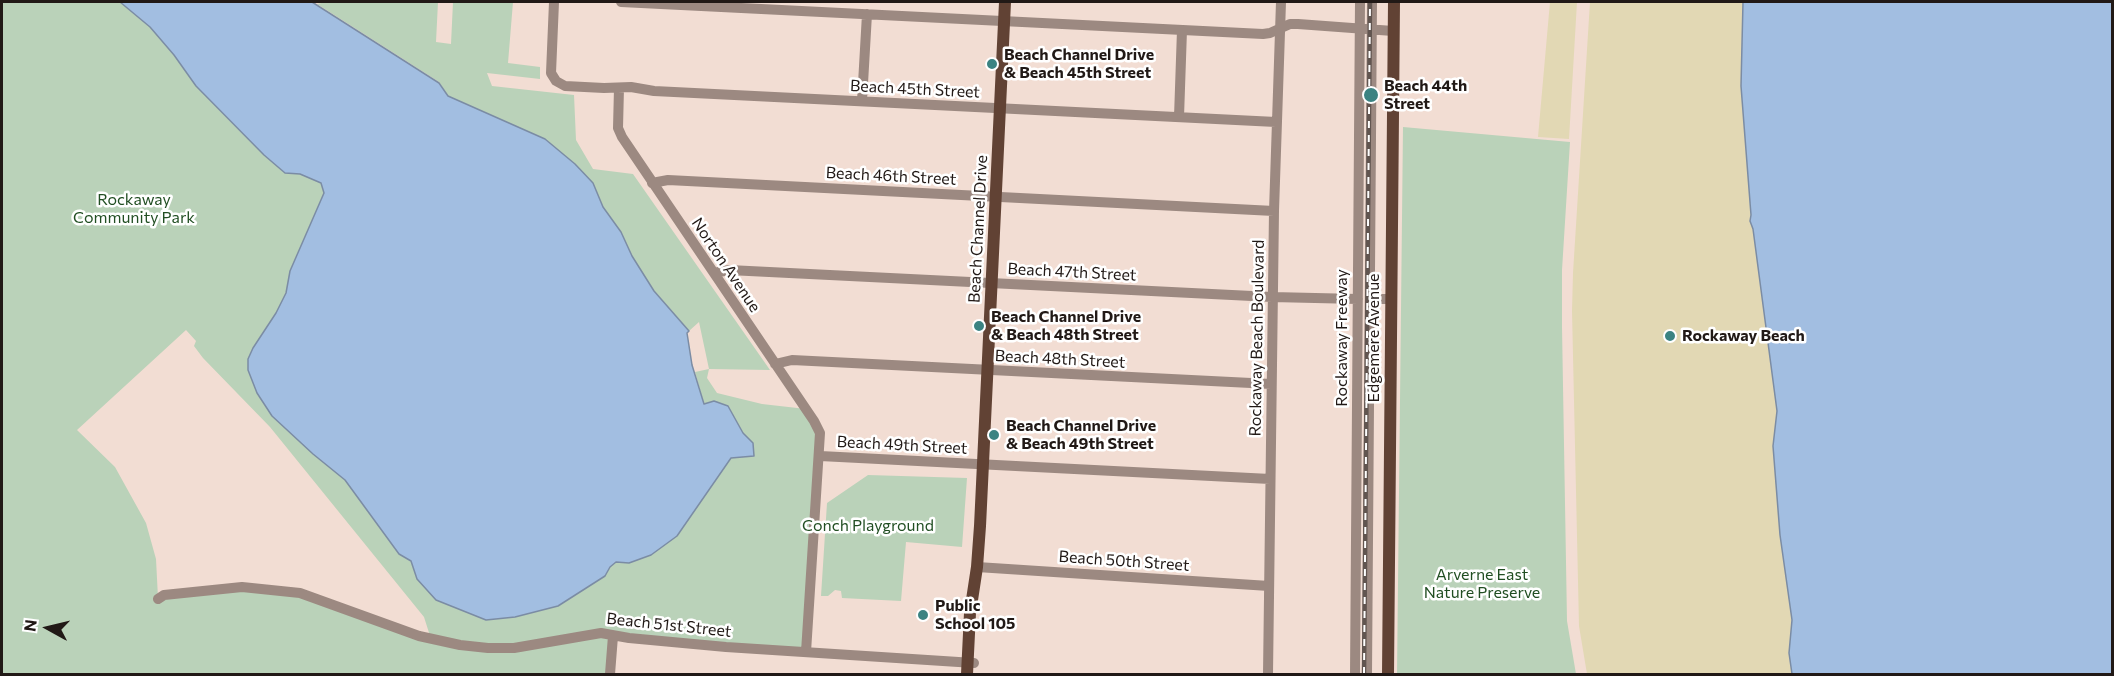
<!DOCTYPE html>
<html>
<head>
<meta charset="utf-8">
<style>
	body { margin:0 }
	#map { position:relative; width:2114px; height:676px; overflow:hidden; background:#f2ddd3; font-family:Commissioner,sans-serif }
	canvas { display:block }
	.frame { position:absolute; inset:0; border:3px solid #211916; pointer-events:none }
	.north { position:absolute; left:18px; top:598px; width:60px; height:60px; -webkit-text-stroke:4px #fff; paint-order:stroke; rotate:278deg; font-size:16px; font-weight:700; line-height:24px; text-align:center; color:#211916 }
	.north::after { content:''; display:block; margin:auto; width:21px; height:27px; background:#211916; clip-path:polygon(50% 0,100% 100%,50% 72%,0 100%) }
</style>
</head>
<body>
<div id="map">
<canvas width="2114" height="676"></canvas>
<div class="frame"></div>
<div class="north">N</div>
</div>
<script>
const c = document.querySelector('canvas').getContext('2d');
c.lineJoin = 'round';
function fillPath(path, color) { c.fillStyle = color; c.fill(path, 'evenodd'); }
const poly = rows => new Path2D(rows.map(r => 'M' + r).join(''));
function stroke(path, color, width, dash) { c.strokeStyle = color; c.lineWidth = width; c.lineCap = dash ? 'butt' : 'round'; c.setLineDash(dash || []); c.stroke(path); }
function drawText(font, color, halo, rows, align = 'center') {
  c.font = font + ' Commissioner,sans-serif'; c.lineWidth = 5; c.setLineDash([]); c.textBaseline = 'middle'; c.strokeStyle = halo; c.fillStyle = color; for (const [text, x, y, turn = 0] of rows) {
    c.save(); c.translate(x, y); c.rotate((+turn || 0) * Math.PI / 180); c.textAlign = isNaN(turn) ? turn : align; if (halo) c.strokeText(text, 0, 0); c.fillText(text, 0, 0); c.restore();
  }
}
fillPath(poly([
	[2,2,120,2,150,27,174,55,196,86,264,155,285,173,300,174,321,183,324,193,290,271,286,293,276,313,253,348,248,359,345,480,399,554,411,561,417,579,486,620,515,617,558,606,605,576,610,567,616,562,629,563,677,536,731,458,754,456,753,443,743,433,728,406,704,404,695,372,709,369,699,322,689,331,654,291,632,256,621,232,603,207,593,183,575,164,545,139,448,96,439,82,317,4,326,2,438,2,436,42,451,44,453,2,513,2,508,63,540,67,540,79,487,73,492,86,574,95,576,140,593,169,633,174,770,370,709,369,707,378,717,393,762,404,806,409,817,425,806,652,613,636,610,674,2,674],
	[186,330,196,341,194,346,203,358,270,427,424,617,431,639,300,593,242,587,158,598,156,559,146,523,115,467,77,430],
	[1403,127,1570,142,1562,270,1562,327,1567,621,1576,674,1397,674],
	[868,475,967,478,962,547,906,542,901,601,842,598,841,591,835,590,828,596,821,596,827,503]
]), '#bad2b9');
fillPath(poly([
	[1550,2,1577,2,1569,139,1538,137],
	[1590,2,1743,2,1741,86,1751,216,1750,221,1753,229,1777,411,1773,446,1780,535,1792,620,1789,653,1792,674,1587,674,1579,626,1572,311,1573,273]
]), '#e2d8b4');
const water = poly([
	[120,2,312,2,439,83,448,96,545,139,575,164,593,183,603,207,621,232,632,256,654,291,689,331,687,333,692,365,704,404,714,401,728,406,743,433,753,443,754,456,731,458,677,536,651,555,629,563,616,562,610,567,605,576,558,606,515,617,486,620,436,600,417,579,411,561,399,554,345,480,313,454,272,416,257,393,248,370,248,359,253,348,276,313,286,293,290,271,324,193,321,183,300,174,285,173,264,155,196,86,174,55,150,27,120,2],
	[1743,2,2112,2,2112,674,1792,674,1789,653,1792,620,1780,535,1773,446,1777,411,1753,229,1750,221,1751,215,1741,86,1743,2]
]);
fillPath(water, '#a2bee1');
stroke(water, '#7b8ca4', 1.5);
stroke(poly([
	[554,2,551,73,556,81,565,86,604,88,631,87,654,91,1276,122],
	[621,2,1263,34,1270,33,1290,24,1298,24,1393,31],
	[619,88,618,128,622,137,814,421,820,433,806,652],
	[862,101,867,14],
	[1179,117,1182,30],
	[652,183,668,180,1274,211],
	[714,273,729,270,1272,297,1358,299],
	[1370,299,1390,299],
	[775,364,792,360,1271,384],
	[820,456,1270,479],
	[977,567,1269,586],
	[158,599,164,595,242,587,300,593,419,636,460,645,488,648,514,648,601,633,629,638,726,647,974,663],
	[610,674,613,636],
	[1268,674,1274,211,1281,2],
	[1355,674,1360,2],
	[1367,674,1372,2]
]), '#9c8981', 10);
stroke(poly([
	[967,674,970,613,977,567,980,526,1005,2],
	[1388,674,1394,2]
]), '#614234', 12);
const rail = poly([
	[1364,674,1370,2]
]);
stroke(rail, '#615550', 4.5);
stroke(rail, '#fff', 2, [7]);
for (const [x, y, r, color] of [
	[992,64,6,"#3b8382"],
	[1371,95,8,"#3b8382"],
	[979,326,6,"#3b8382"],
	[1670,336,6,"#3b8382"],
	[994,435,6,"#3b8382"],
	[923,615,6,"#3b8382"]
]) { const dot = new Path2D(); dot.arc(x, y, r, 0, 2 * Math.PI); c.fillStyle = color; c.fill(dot); stroke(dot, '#fff', 2); }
drawText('bold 16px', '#211916', '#fff', [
	["Beach Channel Drive",1004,55],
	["& Beach 45th Street",1004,73],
	["Beach 44th",1384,86],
	["Street",1384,104],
	["Beach Channel Drive",991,317],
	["& Beach 48th Street",991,335],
	["Rockaway Beach",1682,336],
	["Beach Channel Drive",1006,426],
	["& Beach 49th Street",1006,444],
	["Public",935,606],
	["School 105",935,624]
], 'left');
drawText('16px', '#211916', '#fff', [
	["Beach 45th Street",915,89,3],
	["Beach 46th Street",891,176,3],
	["Beach Channel Drive",978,229,-87],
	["Norton Avenue",726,265,56],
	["Beach 47th Street",1072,272,3],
	["Rockaway Beach Boulevard",1257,338,-89],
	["Rockaway Freeway",1342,338,-90],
	["Edgemere Avenue",1374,338,-90],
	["Beach 48th Street",1060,359,3],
	["Beach 49th Street",902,445,3],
	["Beach 50th Street",1124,561,4],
	["Beach 51st Street",669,625,6]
]);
drawText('16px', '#214e22', '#fff', [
	["Rockaway",134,200],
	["Community Park",134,218],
	["Conch Playground",868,526],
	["Arverne East",1482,575],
	["Nature Preserve",1482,593]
]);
</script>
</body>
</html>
